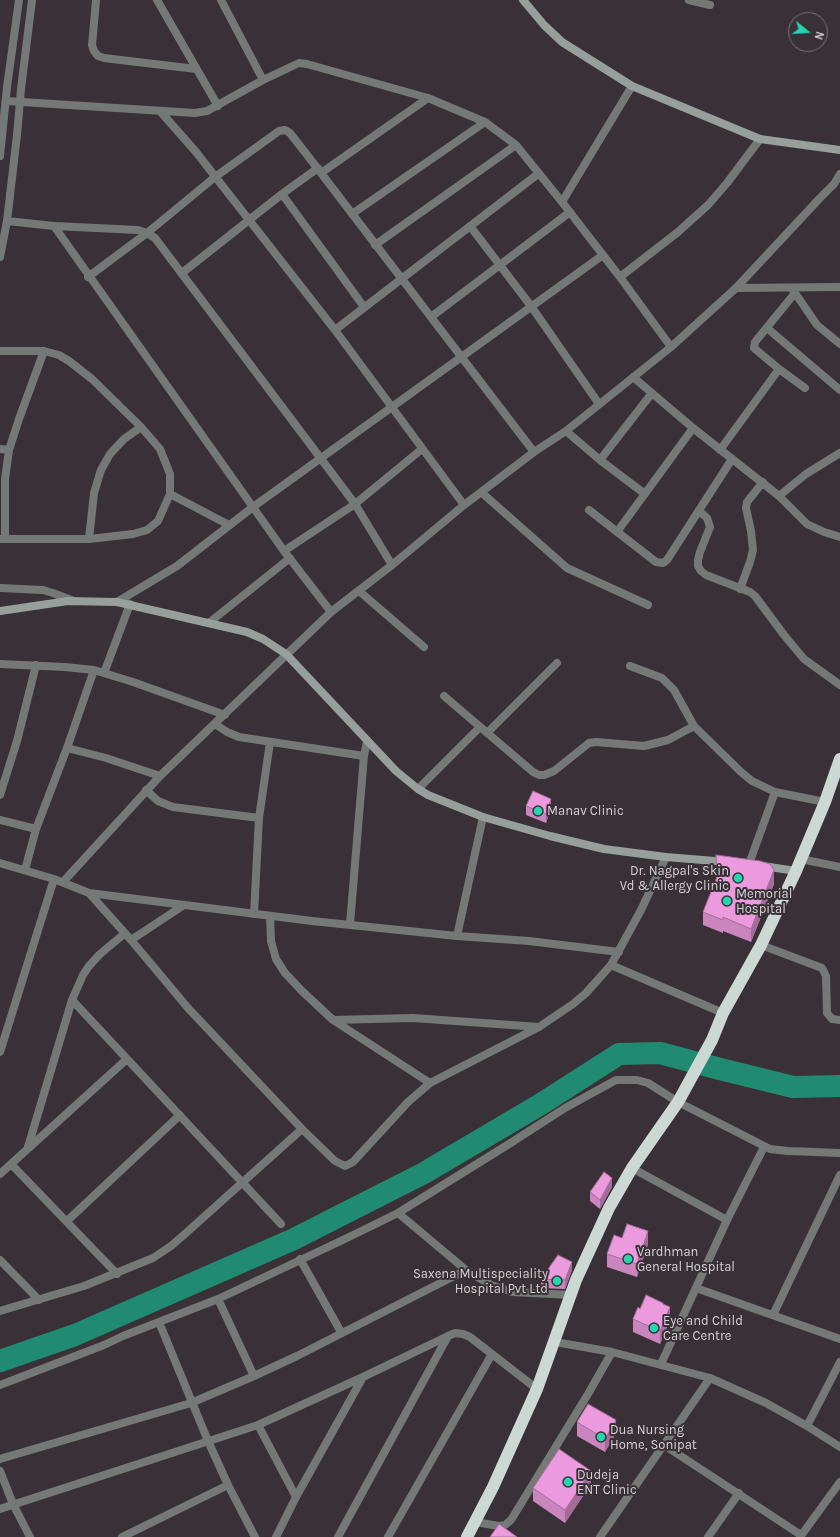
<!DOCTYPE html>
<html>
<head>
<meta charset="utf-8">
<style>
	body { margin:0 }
	#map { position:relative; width:840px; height:1537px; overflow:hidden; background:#393137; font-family:Karla,sans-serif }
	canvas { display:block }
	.north { position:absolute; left:788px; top:12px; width:40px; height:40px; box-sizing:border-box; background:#393137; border:1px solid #787176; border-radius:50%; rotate:108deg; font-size:11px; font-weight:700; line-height:16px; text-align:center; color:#d6d1d5 }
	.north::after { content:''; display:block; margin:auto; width:14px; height:18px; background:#25d5ae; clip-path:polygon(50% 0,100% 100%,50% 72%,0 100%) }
</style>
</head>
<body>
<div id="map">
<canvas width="840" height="1537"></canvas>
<div class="north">N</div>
</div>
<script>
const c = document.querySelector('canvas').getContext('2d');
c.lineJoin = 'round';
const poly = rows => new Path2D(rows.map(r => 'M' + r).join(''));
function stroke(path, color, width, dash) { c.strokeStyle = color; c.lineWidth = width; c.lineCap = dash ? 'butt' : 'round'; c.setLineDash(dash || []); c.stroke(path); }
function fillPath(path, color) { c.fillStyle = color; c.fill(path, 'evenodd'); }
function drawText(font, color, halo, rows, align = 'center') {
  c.font = font + ' Karla,sans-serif'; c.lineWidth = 4; c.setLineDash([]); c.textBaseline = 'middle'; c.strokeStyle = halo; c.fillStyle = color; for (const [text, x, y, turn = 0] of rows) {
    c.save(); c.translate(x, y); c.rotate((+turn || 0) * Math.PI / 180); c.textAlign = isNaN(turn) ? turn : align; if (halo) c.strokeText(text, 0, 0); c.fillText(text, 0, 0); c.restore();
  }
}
stroke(poly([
	[0,1361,75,1335,294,1239,424,1173,541,1104,619,1054,660,1053,720,1069,793,1087,840,1086]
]), '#218b72', 22);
stroke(poly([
	[96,0,92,45,94,51,98,56,104,58,196,69],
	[157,0,218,106],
	[221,0,263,80],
	[689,0,710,5],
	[6,101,195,113,207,111,263,80,299,63,307,64,428,98,485,122,516,145,562,202,620,277,671,347],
	[160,111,196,152,335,330,464,505],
	[0,156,7,87,19,0],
	[321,173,428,98],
	[282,194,364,307],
	[562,202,632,86],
	[352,214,485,122],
	[7,221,54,226,138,230,147,233,155,238,355,504,392,565],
	[54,226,284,551,331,612],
	[470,226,531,306,599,404],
	[375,245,516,145],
	[0,257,7,221,17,135,21,89,32,0],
	[182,273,282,194,318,168],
	[88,277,147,233,215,177,279,131,285,130,290,133,321,173,534,452],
	[620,277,678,232,708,205,727,183,760,139],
	[736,288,840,287],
	[793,290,817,325,840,344],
	[795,293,755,342,754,348,779,369,805,388],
	[431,317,570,212],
	[767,328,840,390],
	[335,330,538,174],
	[0,351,44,351,59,355,69,361,92,379,141,427,160,449,170,474,170,494,158,521,147,530,133,534,89,539,0,539],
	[633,377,693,428,779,496,807,524,824,532,840,537],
	[566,431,600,460,645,494],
	[0,449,9,450],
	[720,450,779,369],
	[600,460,652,393],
	[481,492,567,568,648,605],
	[170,494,229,525],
	[779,496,806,474,840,453],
	[589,510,656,562,663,563,667,560,732,459],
	[699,511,707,518,710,527,700,552,698,560,698,566,701,571,706,575,750,592,755,596,784,635,804,659,840,685],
	[617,532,693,428],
	[5,539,5,479,9,450,19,419,44,351],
	[89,539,94,493,101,470,110,454,124,439,141,427],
	[284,551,355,504,422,449],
	[0,588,43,590,53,593,74,601],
	[740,589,750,562,753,550,751,531,746,508,747,502,763,482],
	[359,591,424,647],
	[117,602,177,566,253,507,603,255],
	[210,622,290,558],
	[0,664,65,667,94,670,133,682,225,715],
	[630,666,662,678,674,690,694,726,741,772,752,781,775,792,825,802],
	[104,673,130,604],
	[444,696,533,772,539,775,544,775,554,771,589,743,596,742,644,746,668,740,694,726],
	[215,724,227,732,239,737,364,756],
	[487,733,557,663],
	[67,748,106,758,160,776],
	[418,789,480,727],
	[146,790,158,801,173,807,259,818],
	[0,795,17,741,36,665],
	[0,820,36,829],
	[801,859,840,867],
	[0,863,54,879,89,893,131,940,188,1008,302,1129,335,1161,345,1166,353,1162,408,1102,430,1083,539,1027,573,1004,586,993,611,965,641,910,666,857],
	[749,864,775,792],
	[25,870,36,829,67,748,94,670],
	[63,882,160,776,331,612,392,565,464,505,534,452,566,431,671,347,736,288,820,198,834,184,840,174],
	[89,893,312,921,457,936,529,941,619,952],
	[254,914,259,818,270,742],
	[270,916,271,941,276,959,285,973,302,991,333,1020,430,1083],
	[350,924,364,756,367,741],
	[457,936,483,817],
	[131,940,184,905],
	[761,945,822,968,826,976,827,1013,832,1019,840,1020],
	[611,965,723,1013],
	[72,1000,281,1224],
	[333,1020,413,1018,539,1027],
	[0,1052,54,879],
	[28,1147,72,1000,83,975,89,966,100,954,124,934],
	[11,1164,117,1274],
	[632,1168,727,1220],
	[0,1174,127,1059],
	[398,1213,466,1270,491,1285,512,1292,571,1295],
	[67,1221,180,1115],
	[300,1259,341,1332],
	[0,1260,39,1300],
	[696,1288,840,1339],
	[218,1299,254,1376],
	[0,1311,84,1286,153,1258,171,1246,186,1233,302,1129],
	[773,1315,840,1175],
	[159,1322,208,1441,228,1485,255,1537],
	[555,1342,612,1352,710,1378,766,1403,807,1426,840,1447],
	[661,1364,727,1220,764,1147],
	[0,1385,104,1345,123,1336,218,1299,347,1238,398,1213,509,1144,565,1108,616,1080,637,1080,648,1083,678,1102,770,1149,788,1151,840,1153],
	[258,1425,296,1497],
	[807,1426,840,1362],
	[664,1445,801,1535],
	[0,1459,191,1403,254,1376,297,1356,466,1270],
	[0,1471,13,1504,30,1537],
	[0,1509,258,1425,363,1377,448,1336,455,1333,463,1334,470,1337,537,1389],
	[475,1522,499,1526,505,1525,511,1520,588,1394,612,1352],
	[122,1537,228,1485],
	[276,1537,296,1497,363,1377],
	[338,1537,448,1336],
	[388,1537,492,1354],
	[600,1537,710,1378],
	[708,1537,739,1493],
	[800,1537,840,1482]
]), '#747977', 8);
stroke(poly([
	[523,0,544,25,562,42,632,86,760,139,840,150],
	[0,611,68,601,117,602,247,632,263,639,286,654,396,771,418,789,428,795,483,817,550,836,604,849,666,857,727,862],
	[763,866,796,871]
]), '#979f9c', 8);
stroke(poly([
	[467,1537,493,1487,537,1389,576,1280,609,1208,632,1168,678,1102,712,1040,723,1013,761,945,796,871,825,802,840,759]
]), '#cbd8d3', 12);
fillPath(poly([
	[526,806,551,808,546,823,526,815],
	[716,855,774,884,751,942,723,931,723,933,703,925,703,912,717,879],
	[612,1187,600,1209,590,1201,590,1192],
	[622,1238,648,1244,637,1277,607,1267,607,1254],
	[572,1270,565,1289,541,1288,541,1279],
	[663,1305,670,1320,660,1344,633,1332,633,1319,640,1309],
	[577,1422,616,1433,605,1452,577,1436],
	[591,1484,565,1523,533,1501,533,1488]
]), '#ca85be');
fillPath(poly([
	[551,799,551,808,546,823,546,814],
	[774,870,774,884,751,942,751,929],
	[612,1178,612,1187,600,1209,600,1200],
	[648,1231,648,1244,637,1277,637,1264],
	[572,1262,572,1270,565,1289,565,1280],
	[670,1307,670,1320,660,1344,660,1331],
	[616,1420,616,1433,605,1452,605,1439],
	[591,1471,591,1484,565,1523,565,1510]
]), '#a46c9b');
const building = poly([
	[533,791,551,799,546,814,526,806,533,791],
	[716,855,760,861,770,864,774,870,751,929,723,917,723,920,703,912,717,877,716,855],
	[604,1172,612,1178,600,1200,590,1192,604,1172],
	[627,1224,648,1231,637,1264,607,1254,614,1235,622,1238,627,1224],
	[558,1255,572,1262,565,1280,541,1279,558,1255],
	[646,1295,663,1303,663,1304,670,1307,660,1331,633,1319,638,1307,640,1309,646,1295],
	[588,1404,616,1420,605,1439,577,1422,588,1404],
	[559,1449,591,1471,565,1510,533,1488,559,1449],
	[499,1524,517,1537,490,1537,499,1524]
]);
fillPath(building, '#eb9bdd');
stroke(building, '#a46c9b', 1);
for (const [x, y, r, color] of [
	[538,811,5,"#25d5ae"],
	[738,878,5,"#25d5ae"],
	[727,901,5,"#25d5ae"],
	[628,1259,5,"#25d5ae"],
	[557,1281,5,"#25d5ae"],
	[654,1328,5,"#25d5ae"],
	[601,1437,5,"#25d5ae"],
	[568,1482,5,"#25d5ae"]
]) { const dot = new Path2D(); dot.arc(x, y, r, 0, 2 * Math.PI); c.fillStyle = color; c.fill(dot); stroke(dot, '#393137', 1.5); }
drawText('13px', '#d6d1d5', '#393137', [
	["Manav Clinic",547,811],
	["Dr. Nagpal's Skin",729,871,"right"],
	["Vd & Allergy Clinic",729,886,"right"],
	["Memorial",736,894],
	["Hospital",736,909],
	["Vardhman",637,1252],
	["General Hospital",637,1267],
	["Saxena Multispeciality",548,1274,"right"],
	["Hospital Pvt Ltd",548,1289,"right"],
	["Eye and Child",663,1321],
	["Care Centre",663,1336],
	["Dua Nursing",610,1430],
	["Home, Sonipat",610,1445],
	["Dudeja",577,1475],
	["ENT Clinic",577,1490]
], 'left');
</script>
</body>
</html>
